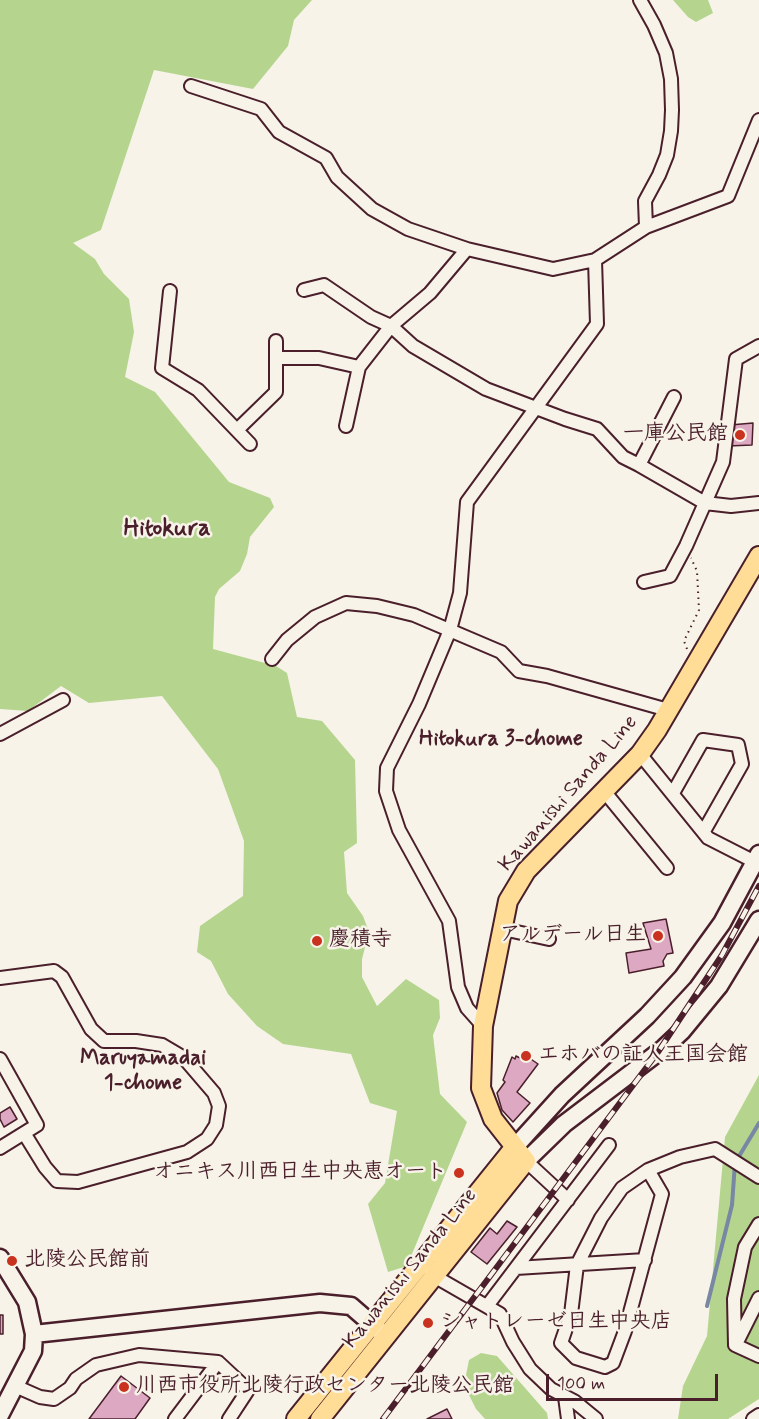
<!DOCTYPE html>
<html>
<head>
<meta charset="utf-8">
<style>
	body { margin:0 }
	#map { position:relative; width:759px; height:1419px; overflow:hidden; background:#f7f3e8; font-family:Mynerve,sans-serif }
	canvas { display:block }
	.scale { position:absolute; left:546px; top:1374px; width:172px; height:27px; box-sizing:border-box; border:3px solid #4a1f2b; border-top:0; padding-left:8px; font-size:18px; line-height:21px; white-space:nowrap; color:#4a1f2b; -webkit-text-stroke:4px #f7f3e8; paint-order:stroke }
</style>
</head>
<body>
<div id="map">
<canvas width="759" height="1419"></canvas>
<div class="scale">100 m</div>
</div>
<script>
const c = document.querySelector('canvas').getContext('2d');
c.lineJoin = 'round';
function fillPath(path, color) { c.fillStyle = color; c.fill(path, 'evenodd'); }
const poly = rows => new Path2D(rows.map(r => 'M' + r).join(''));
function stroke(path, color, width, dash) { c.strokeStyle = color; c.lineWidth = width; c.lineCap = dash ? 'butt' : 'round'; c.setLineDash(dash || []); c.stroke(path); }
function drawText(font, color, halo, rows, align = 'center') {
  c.font = font + ' Mynerve,"Klee One",sans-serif'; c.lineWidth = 5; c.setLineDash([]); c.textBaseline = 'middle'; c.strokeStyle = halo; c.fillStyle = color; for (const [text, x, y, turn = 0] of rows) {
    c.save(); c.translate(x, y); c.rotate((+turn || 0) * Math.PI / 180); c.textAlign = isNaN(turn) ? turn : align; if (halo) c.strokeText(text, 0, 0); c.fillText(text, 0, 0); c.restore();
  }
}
fillPath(poly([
	[0,0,312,0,294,20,288,46,253,89,154,70,101,230,73,243,95,259,104,274,129,299,134,332,125,377,155,392,229,482,270,498,274,507,250,537,247,554,240,571,219,589,215,597,213,649,276,666,287,673,297,717,322,721,355,760,357,843,344,852,347,893,363,916,369,932,362,959,362,977,377,1006,406,979,439,1000,440,1018,433,1035,440,1094,467,1122,407,1266,388,1272,368,1204,385,1183,397,1111,370,1103,351,1054,283,1044,257,1026,228,994,211,961,197,952,200,926,243,896,244,841,218,769,162,696,89,703,61,686,28,711,0,709],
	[673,0,708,0,713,13,696,22,688,17],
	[759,1075,759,1399,728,1419,678,1419,683,1386,707,1336,725,1137],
	[481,1353,497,1356,547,1413,548,1419,485,1419,476,1409,464,1385,469,1360]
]), '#b5d58f');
stroke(poly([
	[707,1306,732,1205,735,1163,759,1123]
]), '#7887a4', 4);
const building = poly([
	[753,423,752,445,728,446,730,425,753,423],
	[666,919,673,953,667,954,663,961,664,966,629,973,626,953,651,949,643,923,666,919],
	[525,1055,538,1064,517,1092,530,1103,513,1122,502,1110,497,1093,505,1082,503,1080,512,1057,515,1059,516,1056,522,1059,525,1055],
	[10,1107,17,1119,4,1127,0,1119,0,1113,10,1107],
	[507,1221,517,1227,487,1264,471,1252,490,1228,497,1234,507,1221],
	[0,1315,3,1315,3,1334,0,1334,0,1315],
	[121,1376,150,1398,135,1419,89,1419,121,1376],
	[447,1409,452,1419,427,1419,447,1409]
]);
fillPath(building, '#dca8c2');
stroke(building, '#4a1f2b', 1.5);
const street = poly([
	[191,86,261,109,279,132,326,158,337,177,372,209,408,229,467,249],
	[646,227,728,196,759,120],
	[304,290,324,285,371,317,391,326,413,346,486,389,565,419,597,429,623,457,639,465,705,503,731,506,759,503],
	[170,291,162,368,198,390,250,444],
	[276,358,319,358,359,367],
	[346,426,359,367,391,326,430,293,467,249,553,269,595,260],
	[237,430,276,392,276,341],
	[639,465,674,397],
	[644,582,670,576,686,546,723,462,736,359,759,346],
	[272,659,287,640,315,617,346,603,377,606,414,615,501,652,519,671,547,676,668,710],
	[0,734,63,700],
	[640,754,708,838,755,862],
	[604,791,667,868],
	[673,793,703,740,738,745,742,764,704,831],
	[503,929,549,939],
	[0,978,54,971,62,977,91,1029,104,1041,136,1041,162,1045,184,1058,214,1093,219,1106,216,1125,207,1139,187,1152,78,1182,57,1181,45,1167,24,1133],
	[483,1026,467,1008,458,987,449,921,399,830,386,791,387,768,419,704,450,630,460,593,467,502,597,324,595,260,646,227,645,201,659,175,667,155,671,131,672,110,671,79,666,53,654,25,640,0],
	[0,1059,37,1125,0,1148],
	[526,1161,568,1200],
	[648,1170,662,1194,625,1331,613,1363,605,1367,576,1358,561,1343,571,1314,577,1265,601,1218,622,1188,648,1170],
	[648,1170,680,1157,715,1149,759,1177],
	[516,1268,645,1260],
	[430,1271,434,1276,500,1314,513,1342,530,1369,551,1389,574,1401,596,1419],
	[487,1306,609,1145],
	[736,1344,759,1298],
	[735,1345,734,1299,745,1247,759,1224],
	[735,1345,759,1356],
	[15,1386,40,1397,54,1399,70,1388,76,1379,96,1365,139,1355,218,1362,248,1390,229,1419],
	[565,1397,568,1419],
	[175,1419,218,1362],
	[753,1419,759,1415]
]);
const secondary = poly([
	[514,1148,562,1095,647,1016,683,977,722,923,759,854],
	[526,1161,564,1124,664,1048,682,1031,719,986,759,920],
	[0,1258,27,1302,34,1334,33,1351,0,1415],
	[34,1334,320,1303,351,1306,381,1332]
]);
const primary = poly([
	[296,1419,514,1148],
	[320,1419,526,1161,493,1119,481,1088,483,1026,508,901,526,871,640,754,657,730,759,556]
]);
stroke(street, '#4a1f2b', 16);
stroke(secondary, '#4a1f2b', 21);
stroke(primary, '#4a1f2b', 22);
stroke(poly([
	[687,649,684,641,699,610,697,571,691,558]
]), '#4a1f2b', 2, [1.5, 4.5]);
stroke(street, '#f7f3e8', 12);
stroke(secondary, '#f7f3e8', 16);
stroke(primary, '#ffdd96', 18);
const rail = poly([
	[383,1419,658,1052,722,955,759,886]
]);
stroke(rail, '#4a1f2b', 6);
stroke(rail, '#f7f3e8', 4, [11]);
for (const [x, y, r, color] of [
	[740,435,6,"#c8321e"],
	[658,936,6,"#c8321e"],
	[317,941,6,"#c8321e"],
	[526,1056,6,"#c8321e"],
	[459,1173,6,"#c8321e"],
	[12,1261,6,"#c8321e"],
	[428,1323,6,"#c8321e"],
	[124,1387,6,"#c8321e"]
]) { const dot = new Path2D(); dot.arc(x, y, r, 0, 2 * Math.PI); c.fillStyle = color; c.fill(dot); stroke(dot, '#f7f3e8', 2); }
drawText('bold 21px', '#4a1f2b', '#f7f3e8', [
	["一庫公民館",728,435,"right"],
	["アルデール日生",646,936,"right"],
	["慶積寺",329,941],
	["エホバの証人王国会館",538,1056],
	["オニキス川西日生中央恵オート",447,1173,"right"],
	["北陵公民館前",24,1261],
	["シャトレーゼ日生中央店",440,1323],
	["川西市役所北陵行政センター北陵公民館",136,1387]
], 'left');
drawText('21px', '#4a1f2b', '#f7f3e8', [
	["Kawanishi Sanda Line",569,794,-49],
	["Kawanishi Sanda Line",411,1269,-51]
]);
drawText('bold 22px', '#4a1f2b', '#f7f3e8', [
	["Hitokura 3-chome",501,740],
	["Maruyamadai",143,1059],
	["1-chome",143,1084]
]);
drawText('bold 24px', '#4a1f2b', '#f7f3e8', [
	["Hitokura",167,530]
]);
</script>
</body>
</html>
